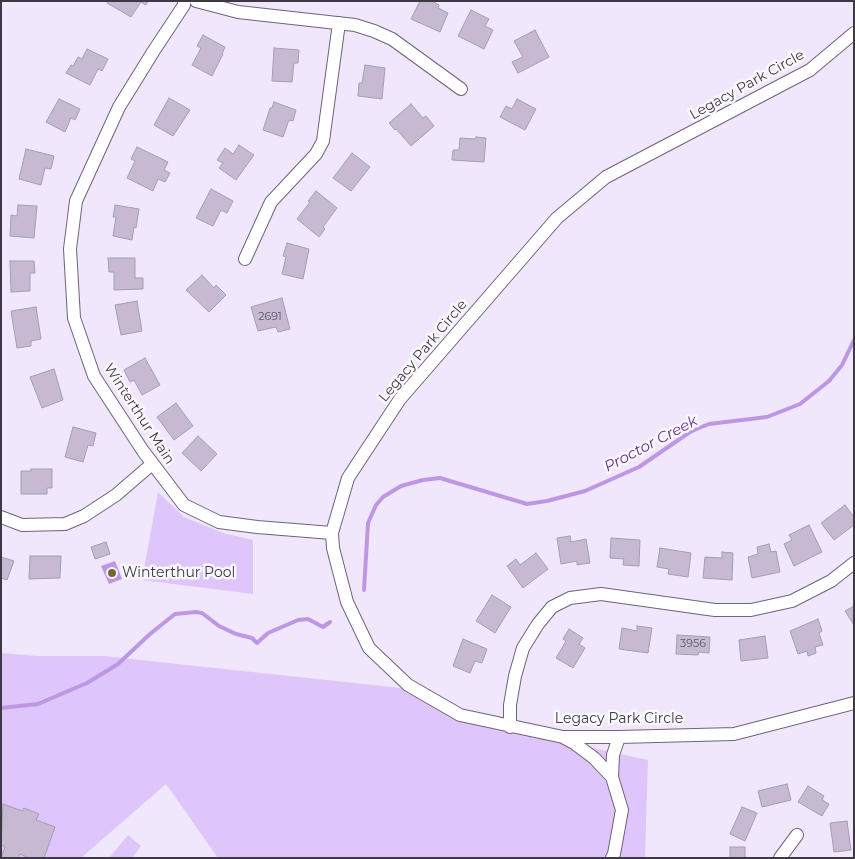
<!DOCTYPE html>
<html>
<head>
<meta charset="utf-8">
<style>
	body { margin:0 }
	#map { position:relative; width:855px; height:859px; overflow:hidden; background:#f1e7fc; font-family:Montserrat,sans-serif }
	canvas { display:block }
	.frame { position:absolute; inset:0; border:2px solid #3d3842; pointer-events:none }
</style>
</head>
<body>
<div id="map">
<canvas width="855" height="859"></canvas>
<div class="frame"></div>
</div>
<script>
const c = document.querySelector('canvas').getContext('2d');
c.lineJoin = 'round';
function fillPath(path, color) { c.fillStyle = color; c.fill(path, 'evenodd'); }
const poly = rows => new Path2D(rows.map(r => 'M' + r).join(''));
function stroke(path, color, width, dash) { c.strokeStyle = color; c.lineWidth = width; c.lineCap = dash ? 'butt' : 'round'; c.setLineDash(dash || []); c.stroke(path); }
function drawText(font, color, halo, rows, align = 'center') {
  c.font = font + ' Montserrat,sans-serif'; c.lineWidth = 5; c.setLineDash([]); c.textBaseline = 'middle'; c.strokeStyle = halo; c.fillStyle = color; for (const [text, x, y, turn = 0] of rows) {
    c.save(); c.translate(x, y); c.rotate((+turn || 0) * Math.PI / 180); c.textAlign = isNaN(turn) ? turn : align; if (halo) c.strokeText(text, 0, 0); c.fillText(text, 0, 0); c.restore();
  }
}
fillPath(poly([
	[158,492,184,517,223,533,253,540,253,594,142,580],
	[1,653,38,656,104,656,410,689,501,728,648,760,645,858,218,858,166,784,81,858,1,858],
	[128,835,141,846,132,858,109,858]
]), '#dfc6fa');
fillPath(poly([
	[115,561,122,579,109,584,101,566]
]), '#be97e4');
stroke(poly([
	[364,590,368,523,376,505,383,497,401,486,423,480,440,478,527,504,547,501,585,491,639,467,690,432,699,428,709,424,767,417,800,404,829,381,842,365,854,340],
	[1,708,38,704,87,683,118,664,150,634,175,614,196,612,202,613,219,626,236,634,252,638,257,643,268,633,298,620,308,619,323,627,330,622]
]), '#be97e4', 4);
const building = poly([
	[108,1,148,1,146,5,141,2,131,17,107,3,108,1],
	[420,1,432,1,439,5,438,8,448,13,440,32,411,19,420,1],
	[471,10,489,19,485,26,493,30,484,49,458,36,471,10],
	[535,30,549,57,518,73,512,62,523,57,514,41,535,30],
	[203,35,225,47,222,54,223,54,212,76,192,65,201,48,197,46,203,35],
	[274,48,299,50,298,63,294,63,292,82,272,81,274,48],
	[87,49,108,59,102,71,98,69,90,85,66,73,71,65,73,66,78,57,82,59,87,49],
	[365,65,385,68,382,99,358,96,359,83,362,83,365,65],
	[169,98,190,110,173,136,154,125,169,98],
	[59,99,80,109,75,120,71,118,65,132,46,122,59,99],
	[517,99,536,109,525,130,500,117,506,106,512,109,517,99],
	[274,102,296,110,293,121,289,120,283,137,263,130,270,108,272,108,274,102],
	[411,104,423,118,426,116,434,126,411,146,396,129,395,130,389,123,411,104],
	[476,137,486,138,484,162,452,160,453,150,459,150,460,138,475,139,476,137],
	[239,145,254,155,236,180,219,168,223,163,217,160,225,148,233,154,239,145],
	[137,147,168,162,164,170,170,173,165,182,158,179,153,191,127,178,135,161,131,159,137,147],
	[26,149,54,156,51,169,45,168,41,185,19,179,26,149],
	[352,153,370,167,351,191,333,178,352,153],
	[211,189,233,201,227,213,221,210,213,226,196,218,211,189],
	[316,191,337,208,323,227,325,229,319,237,297,219,310,202,308,201,316,191],
	[18,205,37,206,34,238,10,236,11,215,17,216,18,205],
	[115,205,139,209,136,228,134,227,132,240,113,236,116,217,113,217,115,205],
	[287,243,309,249,303,279,282,274,286,257,283,256,287,243],
	[108,258,135,258,135,278,143,278,143,289,114,290,114,272,109,272,108,258],
	[10,261,34,261,35,273,30,273,30,291,11,292,10,261],
	[202,275,214,288,216,285,226,295,209,312,186,290,202,275],
	[282,298,290,329,278,332,276,327,258,331,251,307,282,298],
	[137,301,142,331,121,335,115,305,137,301],
	[36,307,41,339,31,341,31,346,17,348,11,311,36,307],
	[145,358,160,385,142,395,134,380,130,382,124,370,145,358],
	[54,369,63,400,42,408,30,377,54,369],
	[176,403,193,426,174,440,157,417,176,403],
	[73,427,96,433,93,446,88,445,83,462,65,457,73,427],
	[198,436,217,454,201,471,182,453,198,436],
	[31,469,52,469,52,488,47,488,47,494,21,494,21,471,31,471,31,469],
	[845,505,854,517,854,525,834,540,821,523,845,505],
	[809,525,822,552,794,566,784,544,792,540,789,535,809,525],
	[570,536,571,542,586,539,590,563,577,565,577,561,561,564,557,538,570,536],
	[611,538,640,540,639,566,623,565,624,559,610,558,611,538],
	[106,542,110,554,95,559,91,547,106,542],
	[769,544,771,552,776,551,780,572,752,578,748,557,758,554,757,547,769,544],
	[660,548,691,553,688,577,668,574,669,569,657,567,660,548],
	[722,552,733,553,732,580,703,578,705,557,722,558,722,552],
	[536,553,548,569,523,588,507,566,516,559,520,565,536,553],
	[30,556,61,556,60,578,29,579,30,556],
	[1,557,14,561,7,580,1,578,1,557],
	[492,595,511,607,495,633,476,621,492,595],
	[854,606,854,625,845,611,854,606],
	[818,619,822,631,819,633,823,645,815,647,816,653,808,656,807,651,798,654,790,631,818,619],
	[637,626,652,628,648,653,619,649,622,628,637,631,637,626],
	[569,629,583,638,579,644,585,648,573,668,556,658,566,641,563,639,569,629],
	[677,635,710,637,709,653,699,652,698,655,676,654,677,635],
	[765,636,768,658,741,661,739,640,765,636],
	[463,639,487,649,482,663,475,661,470,673,453,666,463,639],
	[787,784,791,800,762,807,758,791,787,784],
	[808,786,824,796,822,800,829,804,822,816,798,802,808,786],
	[3,804,22,811,24,808,39,814,36,820,55,827,44,858,29,858,20,854,18,858,1,858,5,847,1,845,3,804],
	[742,807,757,813,745,841,730,834,742,807],
	[847,821,851,850,834,852,830,823,847,821],
	[730,847,745,847,745,857,748,858,730,858,730,847]
]);
fillPath(building, '#c6bad3');
stroke(building, '#a79cb4', 1);
const minor = poly([
	[184,1,184,5,153,52,119,107,76,201,70,249,74,318,94,376,143,451,184,505,219,522,257,527,332,533],
	[196,1,238,12,355,25,374,31,392,39,461,89],
	[854,33,810,70,606,177,557,218,400,399,348,478,332,533,333,548,347,602,369,648,408,685,460,715,563,737,619,737,734,734,854,703],
	[245,259,271,202,316,154,323,141,339,23],
	[1,517,22,525,65,524,84,516,116,495,152,464],
	[510,727,510,705,515,676,523,648,538,624,552,607,570,598,601,594,715,610,751,610,792,601,831,581,854,563],
	[563,737,574,743,594,758,612,777],
	[612,858,614,854,622,810,612,777,613,755,619,737],
	[780,858,797,835]
]);
stroke(minor, '#6e6379', 14);
stroke(minor, '#fff', 12);
for (const [x, y, r, color] of [
	[112,573,5,"#736835"]
]) { const dot = new Path2D(); dot.arc(x, y, r, 0, 2 * Math.PI); c.fillStyle = color; c.fill(dot); stroke(dot, '#faf8fd', 2); }
drawText('11px', '#5f5866', null, [
	["2691",270,317],
	["3956",693,644]
]);
drawText('14px', '#3d3842', '#faf8fd', [
	["Legacy Park Circle",747,85,-29],
	["Legacy Park Circle",423,351,-50],
	["Winterthur Main",139,414,57],
	["Legacy Park Circle",619,719]
]);
drawText('14px', '#3d3842', '#faf8fd', [
	["Winterthur Pool",122,573]
], 'left');
drawText('italic 15px', '#62308a', '#faf8fd', [
	["Proctor Creek",651,444,-28]
]);
</script>
</body>
</html>
